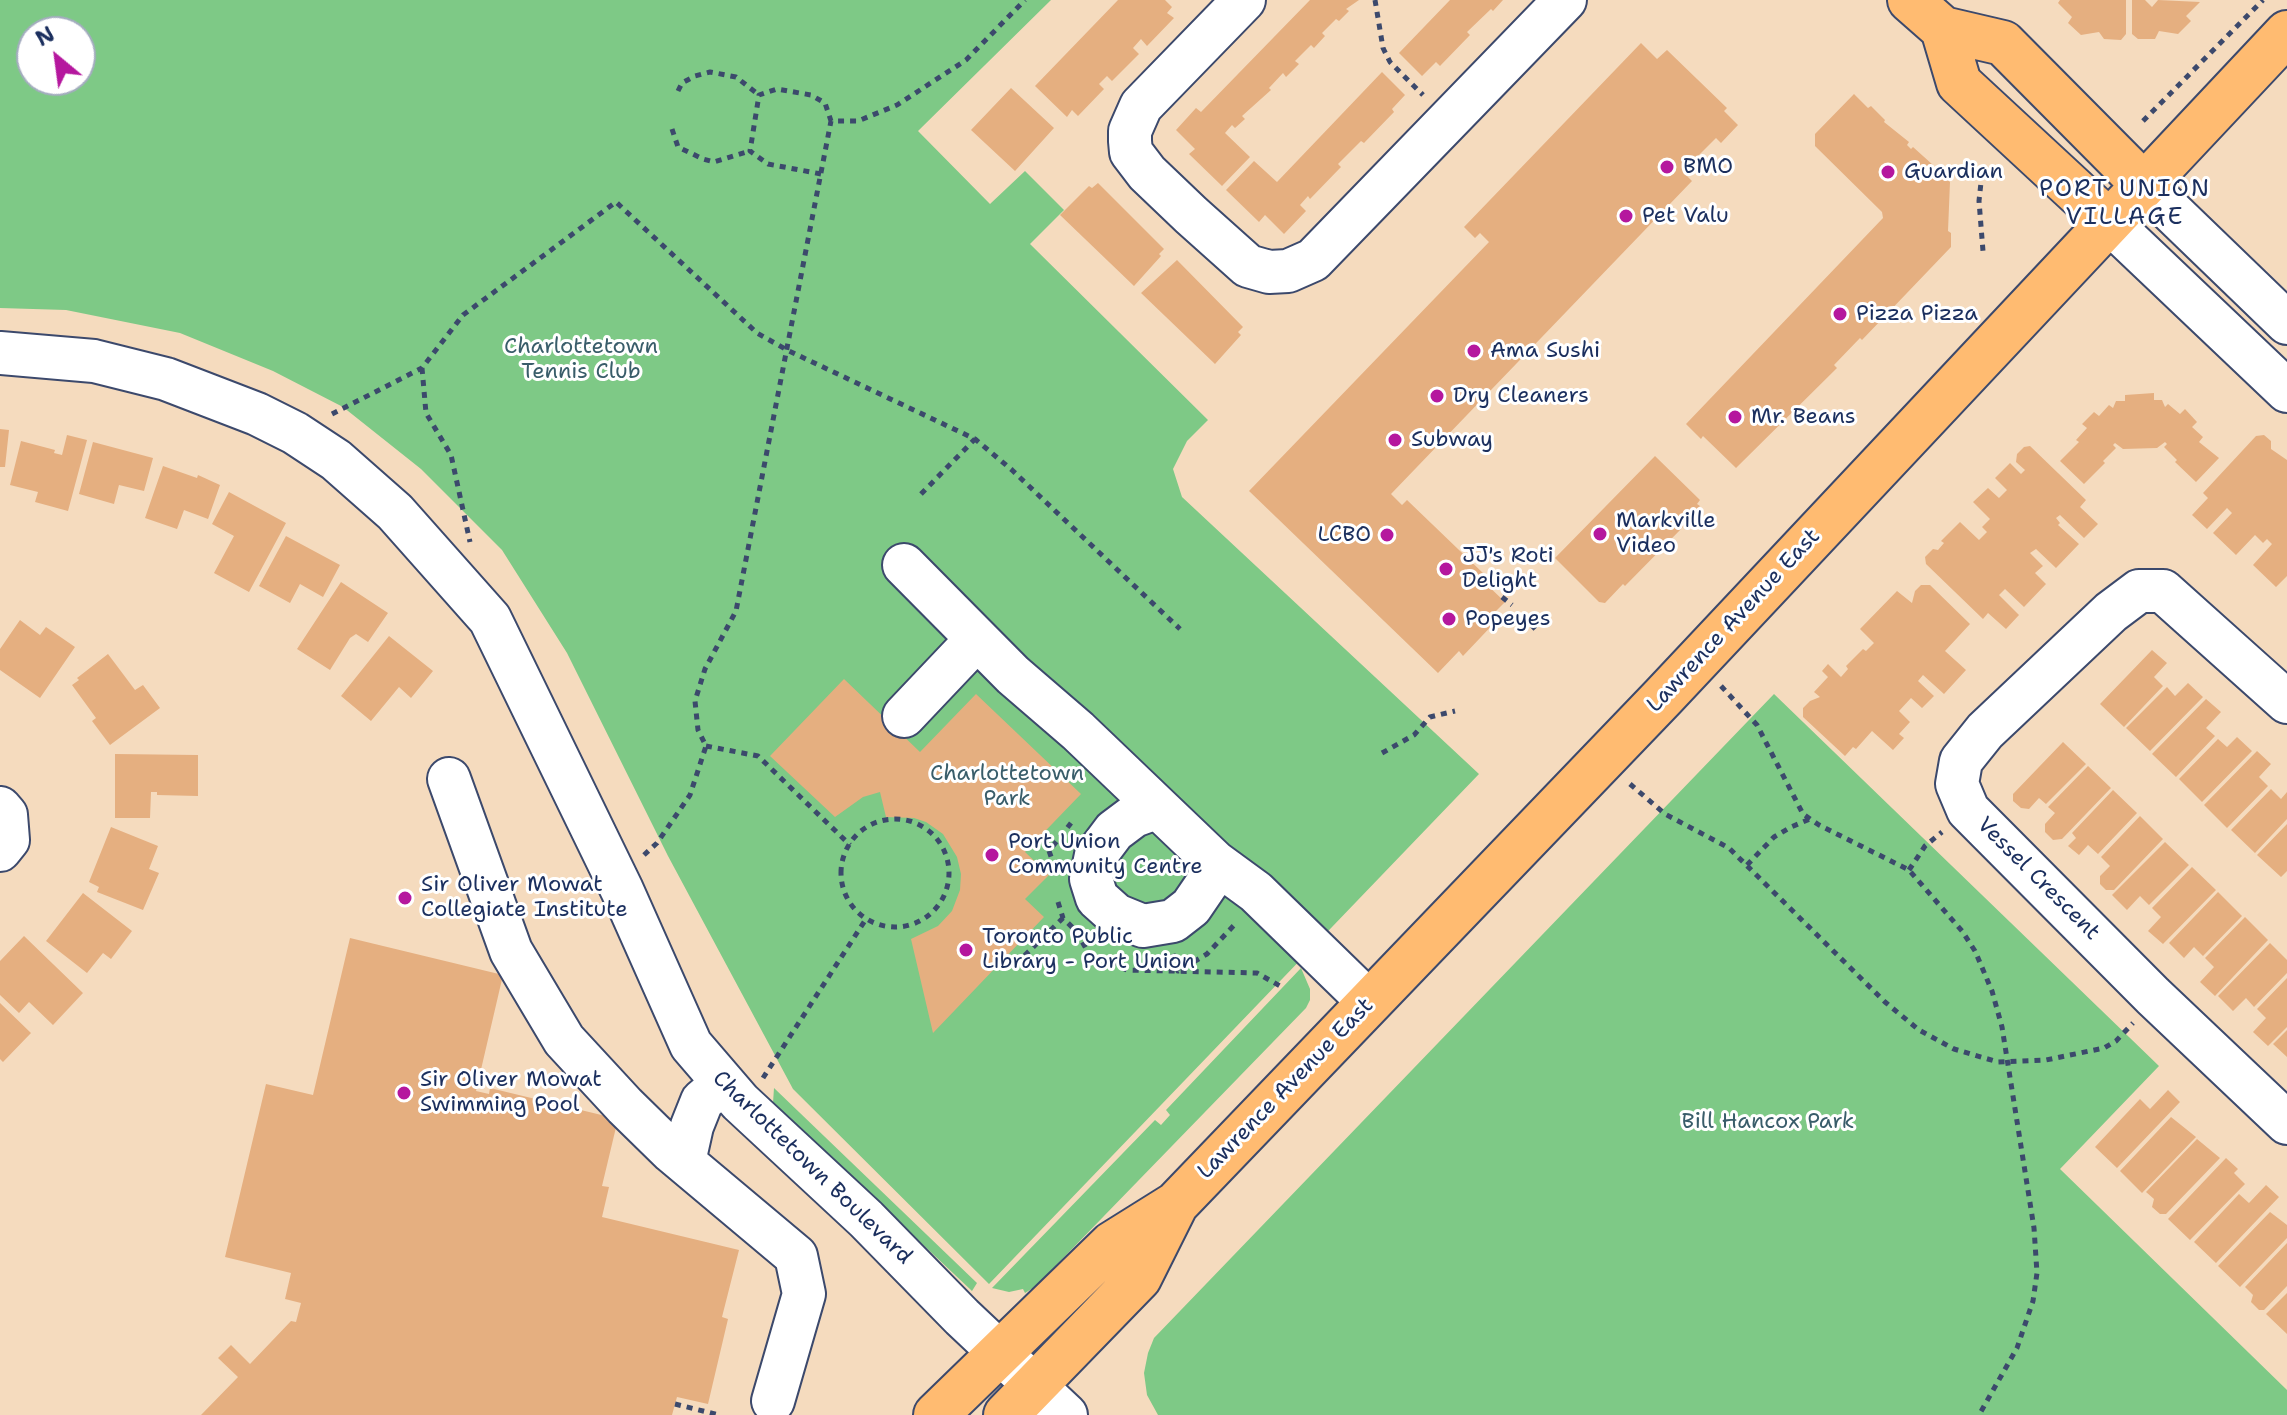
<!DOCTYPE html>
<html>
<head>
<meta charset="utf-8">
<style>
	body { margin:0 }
	#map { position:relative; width:2287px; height:1415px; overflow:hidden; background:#f5dbbe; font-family:"Shantell Sans",sans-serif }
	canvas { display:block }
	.north { position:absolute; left:16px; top:16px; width:80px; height:80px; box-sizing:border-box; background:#fff; border:2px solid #a4acbf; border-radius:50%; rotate:331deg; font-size:22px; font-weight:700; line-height:32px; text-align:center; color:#1b2f5e }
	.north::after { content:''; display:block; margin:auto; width:28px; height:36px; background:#b5179e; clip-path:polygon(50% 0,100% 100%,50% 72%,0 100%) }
</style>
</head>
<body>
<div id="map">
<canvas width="2287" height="1415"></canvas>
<div class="north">N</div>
</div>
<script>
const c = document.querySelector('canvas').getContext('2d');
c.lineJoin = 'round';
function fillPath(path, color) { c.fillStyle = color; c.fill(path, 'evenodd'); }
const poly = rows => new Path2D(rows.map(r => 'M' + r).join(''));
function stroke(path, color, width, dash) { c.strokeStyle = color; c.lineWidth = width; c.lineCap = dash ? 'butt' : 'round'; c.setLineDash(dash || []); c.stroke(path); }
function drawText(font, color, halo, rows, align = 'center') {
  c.font = font + ' "Shantell Sans",sans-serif'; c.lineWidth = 6; c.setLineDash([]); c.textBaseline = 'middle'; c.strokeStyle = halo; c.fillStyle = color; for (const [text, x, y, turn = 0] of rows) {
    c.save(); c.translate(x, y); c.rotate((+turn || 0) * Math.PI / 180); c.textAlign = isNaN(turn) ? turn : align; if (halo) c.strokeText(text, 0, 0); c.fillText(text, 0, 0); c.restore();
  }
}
fillPath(poly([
	[0,0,1051,0,918,131,990,204,1025,171,1064,210,1030,244,1208,420,1187,441,1173,469,1182,497,1479,774,989,1284,793,1089,668,856,567,653,502,550,421,469,343,407,273,371,180,333,66,310,0,308],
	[32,32,80,32,80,80,32,80],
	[1774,694,2159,1066,2060,1169,2287,1390,2287,1415,1158,1415,1147,1395,1144,1373,1148,1353,1154,1338],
	[1301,968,1310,989,1310,1000,1306,1008,1036,1286,1025,1293,1023,1289,1009,1292,992,1288,1155,1120,1161,1125,1170,1115,1166,1110],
	[774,1088,977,1283,972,1291,773,1103]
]), '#7ec986');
fillPath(poly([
	[1118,0,1165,0,1172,7,1167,13,1174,18,1147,46,1141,39,1133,48,1139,54,1112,81,1107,76,1099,84,1104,89,1078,116,1072,110,1067,117,1035,86],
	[1310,0,1359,0,1346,9,1349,11,1339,21,1336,19,1322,33,1325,36,1314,48,1311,45,1295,61,1299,64,1286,77,1283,73,1269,88,1271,90,1242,116,1245,119,1235,128,1232,125,1225,133,1250,157,1222,186,1189,154,1195,149,1176,130,1196,108,1201,112],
	[1450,0,1503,0,1493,11,1491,9,1467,32,1470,35,1440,66,1436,62,1422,76,1399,53],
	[2060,0,2126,0,2126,34,2121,40,2104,39,2099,32,2081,35,2068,23,2072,17,2058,3],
	[2132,0,2145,0,2152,7,2158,0,2200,2,2186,16,2191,21,2178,34,2159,31,2155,39,2138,39,2132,34],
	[1641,43,1657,59,1667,50,1727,108,1724,111,1738,125,1721,143,1716,138,1691,163,1695,167,1686,175,1692,181,1391,494,1402,505,1407,500,1484,574,1481,579,1505,602,1494,613,1499,618,1463,656,1459,651,1438,673,1249,491,1489,242,1480,233,1475,238,1464,227],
	[1382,72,1405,95,1392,109,1394,112,1364,143,1361,141,1338,164,1341,167,1310,199,1308,196,1300,205,1306,211,1284,234,1265,215,1259,222,1226,190,1254,161,1277,182],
	[1011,88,1054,128,1015,171,971,130],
	[1854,94,1868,108,1871,106,1885,120,1884,122,1909,142,1907,145,1911,149,1913,147,1933,165,1930,167,1936,172,1938,170,1950,182,1948,231,1951,233,1951,247,1862,340,1860,338,1834,365,1837,368,1736,468,1703,436,1701,439,1686,424,1883,218,1882,212,1815,146,1815,134],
	[1098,183,1164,249,1159,254,1161,256,1134,286,1060,215,1089,186,1092,188],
	[1177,260,1243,327,1238,332,1241,335,1215,364,1141,293],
	[2154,393,2154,400,2162,400,2165,407,2168,404,2180,414,2185,409,2197,422,2192,427,2203,437,2199,442,2219,458,2196,482,2175,462,2177,460,2164,447,2167,444,2165,442,2157,448,2123,449,2115,443,2113,445,2116,448,2103,461,2105,463,2084,484,2060,461,2079,442,2076,440,2087,428,2082,424,2094,412,2099,416,2109,405,2113,408,2116,401,2125,401,2125,395],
	[0,429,9,430,5,467,0,467],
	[67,435,87,440,68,511,35,502,38,492,10,485,21,441,55,450,54,453,62,455],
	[2264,435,2271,441,2271,449,2287,460,2287,576,2276,587,2253,565,2272,544,2267,539,2263,543,2255,535,2236,555,2213,533,2232,513,2227,508,2207,529,2192,515,2208,498,2203,493,2256,436],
	[93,442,153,458,144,491,119,485,114,504,79,494],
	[2030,446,2086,500,2080,507,2098,524,2084,538,2060,515,2056,518,2060,523,2058,525,2079,544,2056,568,2036,549,2030,553,2043,566,2035,573,2046,584,2024,607,2005,589,1999,595,2019,615,2006,629,1988,613,1983,619,1926,564,1925,557,1933,549,1938,550,1944,543,1941,541,1960,522,1979,540,1987,532,1982,527,1990,519,1973,502,1988,488,1999,498,2007,490,1995,478,2010,463,2021,474,2025,470,2016,462,2017,454,2024,447],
	[1655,456,1700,500,1697,504,1700,506,1682,524,1684,526,1625,586,1623,584,1605,603,1599,602,1555,558],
	[163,466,197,478,198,475,220,485,208,519,184,510,177,529,145,518],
	[229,492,286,523,249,592,214,573,234,536,212,524],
	[286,536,340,565,323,597,300,584,290,603,259,586],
	[341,582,388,613,368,642,356,634,350,638,330,670,297,649],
	[1921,585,1930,585,1970,624,1945,651,1966,670,1944,694,1923,675,1918,681,1934,696,1922,708,1911,698,1899,711,1910,722,1899,734,1904,738,1893,750,1872,731,1856,749,1853,747,1845,756,1803,717,1803,708,1810,701,1820,697,1814,692,1828,677,1822,671,1828,664,1841,677,1848,669,1846,666,1863,649,1866,651,1874,643,1860,629,1897,591,1912,603,1915,591],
	[20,620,40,635,46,627,75,647,40,698,0,670,0,649],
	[389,636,433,671,411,698,399,687,371,721,341,696],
	[2152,650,2167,663,2154,677,2163,686,2124,727,2100,704],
	[108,654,135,690,143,685,160,708,110,745,92,721,96,718,72,685,79,680,77,678],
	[844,679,920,752,976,694,1081,794,1025,852,1049,875,1025,899,1044,917,933,1033,911,939,938,926,952,911,960,890,961,874,957,857,943,834,926,822,914,818,886,817,880,792,863,797,835,817,770,756],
	[2188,683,2203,697,2150,751,2126,728,2167,687,2175,696],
	[2206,699,2221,712,2206,728,2215,736,2176,777,2152,754],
	[2237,737,2252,751,2202,802,2179,779,2218,739,2227,747],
	[2063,742,2086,764,2046,804,2039,798,2029,809,2021,808,2013,801,2013,794],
	[2257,751,2271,764,2259,777,2268,786,2227,828,2204,805],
	[115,754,198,755,198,796,157,795,157,792,151,792,150,818,115,818],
	[2088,766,2111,788,2062,839,2053,840,2045,832,2045,824,2055,813,2048,807],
	[2271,789,2281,799,2287,792,2287,819,2255,853,2231,830],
	[2113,790,2137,813,2098,854,2088,845,2079,855,2068,846,2076,838,2072,833],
	[2140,816,2163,839,2114,890,2106,890,2100,884,2100,876,2110,866,2101,857],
	[2287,824,2287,871,2281,877,2257,855],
	[111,827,158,846,149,869,159,873,143,910,97,892,99,887,89,882],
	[2165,842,2189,865,2149,905,2140,896,2127,910,2112,895],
	[2192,867,2216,890,2163,944,2148,931,2161,917,2152,908],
	[2218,892,2242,916,2203,956,2194,947,2184,958,2169,943],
	[83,893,132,931,111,959,103,953,87,973,46,941],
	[2245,917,2268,940,2215,996,2200,982,2214,967,2205,958],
	[24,936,83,993,53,1025,29,1002,19,1013,0,995,0,961],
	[350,938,503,975,476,1091,489,1094,490,1088,618,1119,602,1186,609,1187,602,1217,739,1250,722,1317,728,1319,708,1404,677,1397,672,1415,201,1415,238,1377,218,1358,231,1345,250,1364,291,1321,296,1322,301,1303,285,1299,291,1273,225,1257,266,1084,313,1095],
	[2270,943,2287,960,2287,973,2254,1007,2246,998,2233,1011,2218,996],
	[2287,978,2287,1027,2268,1046,2253,1032,2266,1018,2257,1009],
	[0,1003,31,1033,3,1062,0,1059],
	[2287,1030,2287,1057,2273,1044],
	[2168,1090,2180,1102,2117,1168,2095,1147,2140,1099,2150,1109],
	[2171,1117,2196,1137,2142,1193,2120,1171],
	[2197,1139,2220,1158,2166,1214,2160,1214,2152,1207,2154,1199,2146,1192],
	[2226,1158,2238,1169,2234,1173,2245,1184,2190,1240,2168,1219],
	[2266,1185,2279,1197,2216,1263,2194,1242,2239,1194,2249,1203],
	[2270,1212,2287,1225,2287,1238,2240,1287,2218,1266],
	[2287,1243,2287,1286,2264,1310,2259,1310,2251,1302,2253,1295,2245,1287],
	[2287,1293,2287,1334,2266,1314]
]), '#e5af80');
const minor = poly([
	[1244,0,1141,106,1130,131,1130,141,1131,152,1147,173,1191,215,1248,266,1269,272,1288,271,1313,260,1565,0],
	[2143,184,2287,323],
	[2108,221,2287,391],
	[0,353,94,361,166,379,257,414,295,433,336,460,395,512,490,619,622,890,691,1045,740,1102,866,1219,962,1317,1066,1415],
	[904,565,1013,675,1078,731,1215,862,1256,892,1369,1002],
	[2287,702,2163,591,2139,591,2111,612,1985,731,1961,761,1957,784,1968,810,2153,996,2287,1123],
	[904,716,976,640],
	[449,779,511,951,564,1040,625,1106,672,1152,796,1256,804,1294,773,1401],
	[0,808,6,815,8,840,0,850],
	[1156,808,1134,816,1114,831,1096,855,1091,879,1097,898,1116,915,1143,926,1173,921,1191,907,1206,885,1215,862],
	[684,1162,692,1126,702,1101,722,1084]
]);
const major = poly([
	[1910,0,1943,29,2003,43,2143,184],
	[1943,29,1959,83,2108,221],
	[936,1415,1112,1244,1176,1204,1663,697,2287,33],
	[1006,1415,1139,1278,1176,1204]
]);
stroke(minor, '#3c496c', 46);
stroke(major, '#3c496c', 48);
stroke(poly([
	[1375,0,1383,48,1390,62,1423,95],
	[678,91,682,83,695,76,710,72,736,77,759,95],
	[2143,121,2263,0],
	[672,129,678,147,703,159,714,162,750,151],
	[1982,173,1979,201,1983,251],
	[821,174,768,164,750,151,759,95,777,89,811,95,825,103,831,121],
	[422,368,426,413,451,455,470,542],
	[332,414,422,368,463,315,616,202,757,333,787,350,975,439,1012,470,1180,629],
	[921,494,975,439],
	[1502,597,1512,605],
	[1523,616,1537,631],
	[1721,686,1757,725,1803,814,1819,825,1909,870,1962,931,1975,951,1992,991,2002,1027,2034,1228,2037,1273,2033,1301,2017,1348,1979,1415],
	[706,746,758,756,850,845],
	[1382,753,1414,735,1430,717,1455,711],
	[1630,784,1665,814,1729,848,1885,1002,1919,1030,1954,1049,1998,1062,2046,1060,2104,1048,2116,1041,2133,1023],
	'841 873a54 54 0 1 1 108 0a54 54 0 1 1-108 0Z',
	[644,855,657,843,690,795,706,746,698,730,695,701,705,669,736,611,831,121,858,121,897,105,966,60,1025,0],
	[1747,865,1774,837,1791,827,1810,819],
	[1055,868,1049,851,1071,823],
	[1909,870,1925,846,1942,832],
	[1058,902,1063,918,1076,931,1088,952,1127,970,1257,973,1280,986],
	[1173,954,1178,971,1207,954,1237,922],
	[1016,964,1063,918],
	[763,1078,866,919],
	[675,1404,719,1415]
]), '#3c496c', 5, [6, 6]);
stroke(minor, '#fff', 42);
stroke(major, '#ffbb71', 44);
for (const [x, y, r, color] of [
	[1667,167,8,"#b5179e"],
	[1888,172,8,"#b5179e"],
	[1626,216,8,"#b5179e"],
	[1840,314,8,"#b5179e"],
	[1474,351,8,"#b5179e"],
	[1437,396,8,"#b5179e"],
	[1735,417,8,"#b5179e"],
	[1395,440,8,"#b5179e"],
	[1600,534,8,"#b5179e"],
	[1387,535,8,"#b5179e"],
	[1446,569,8,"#b5179e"],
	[1449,619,8,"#b5179e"],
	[992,855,8,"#b5179e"],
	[405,898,8,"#b5179e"],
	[966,950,8,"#b5179e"],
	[404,1093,8,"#b5179e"]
]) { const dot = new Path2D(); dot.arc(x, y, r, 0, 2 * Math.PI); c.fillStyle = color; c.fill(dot); stroke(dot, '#fff', 3); }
drawText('22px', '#1b2f5e', '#fff', [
	["BMO",1683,167],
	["Guardian",1904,172],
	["Pet Valu",1642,216],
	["Pizza Pizza",1856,314],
	["Ama Sushi",1490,351],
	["Dry Cleaners",1453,396],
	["Mr. Beans",1751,417],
	["Subway",1411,440],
	["Markville",1616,521],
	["Video",1616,546],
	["LCBO",1371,535,"right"],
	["JJ's Roti",1462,556],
	["Delight",1462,581],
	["Popeyes",1465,619],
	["Port Union",1008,842],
	["Community Centre",1008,867],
	["Sir Oliver Mowat",421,885],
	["Collegiate Institute",421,910],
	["Toronto Public",982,937],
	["Library - Port Union",982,962],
	["Sir Oliver Mowat",420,1080],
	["Swimming Pool",420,1105]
], 'left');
drawText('22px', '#395d6a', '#fff', [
	["Charlottetown",581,347],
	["Tennis Club",581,372],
	["Charlottetown",1007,774],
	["Park",1007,799],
	["Bill Hancox Park",1768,1122]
]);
drawText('22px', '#1b2f5e', '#fff', [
	["Lawrence Avenue East",1734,621,-47],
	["Vessel Crescent",2038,879,45],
	["Lawrence Avenue East",1286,1089,-46],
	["Charlottetown Boulevard",812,1168,44]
]);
c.letterSpacing = '2px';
drawText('24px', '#1b2f5e', '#fff', [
	["PORT UNION",2125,190],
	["VILLAGE",2125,218]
]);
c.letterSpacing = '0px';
</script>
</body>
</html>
